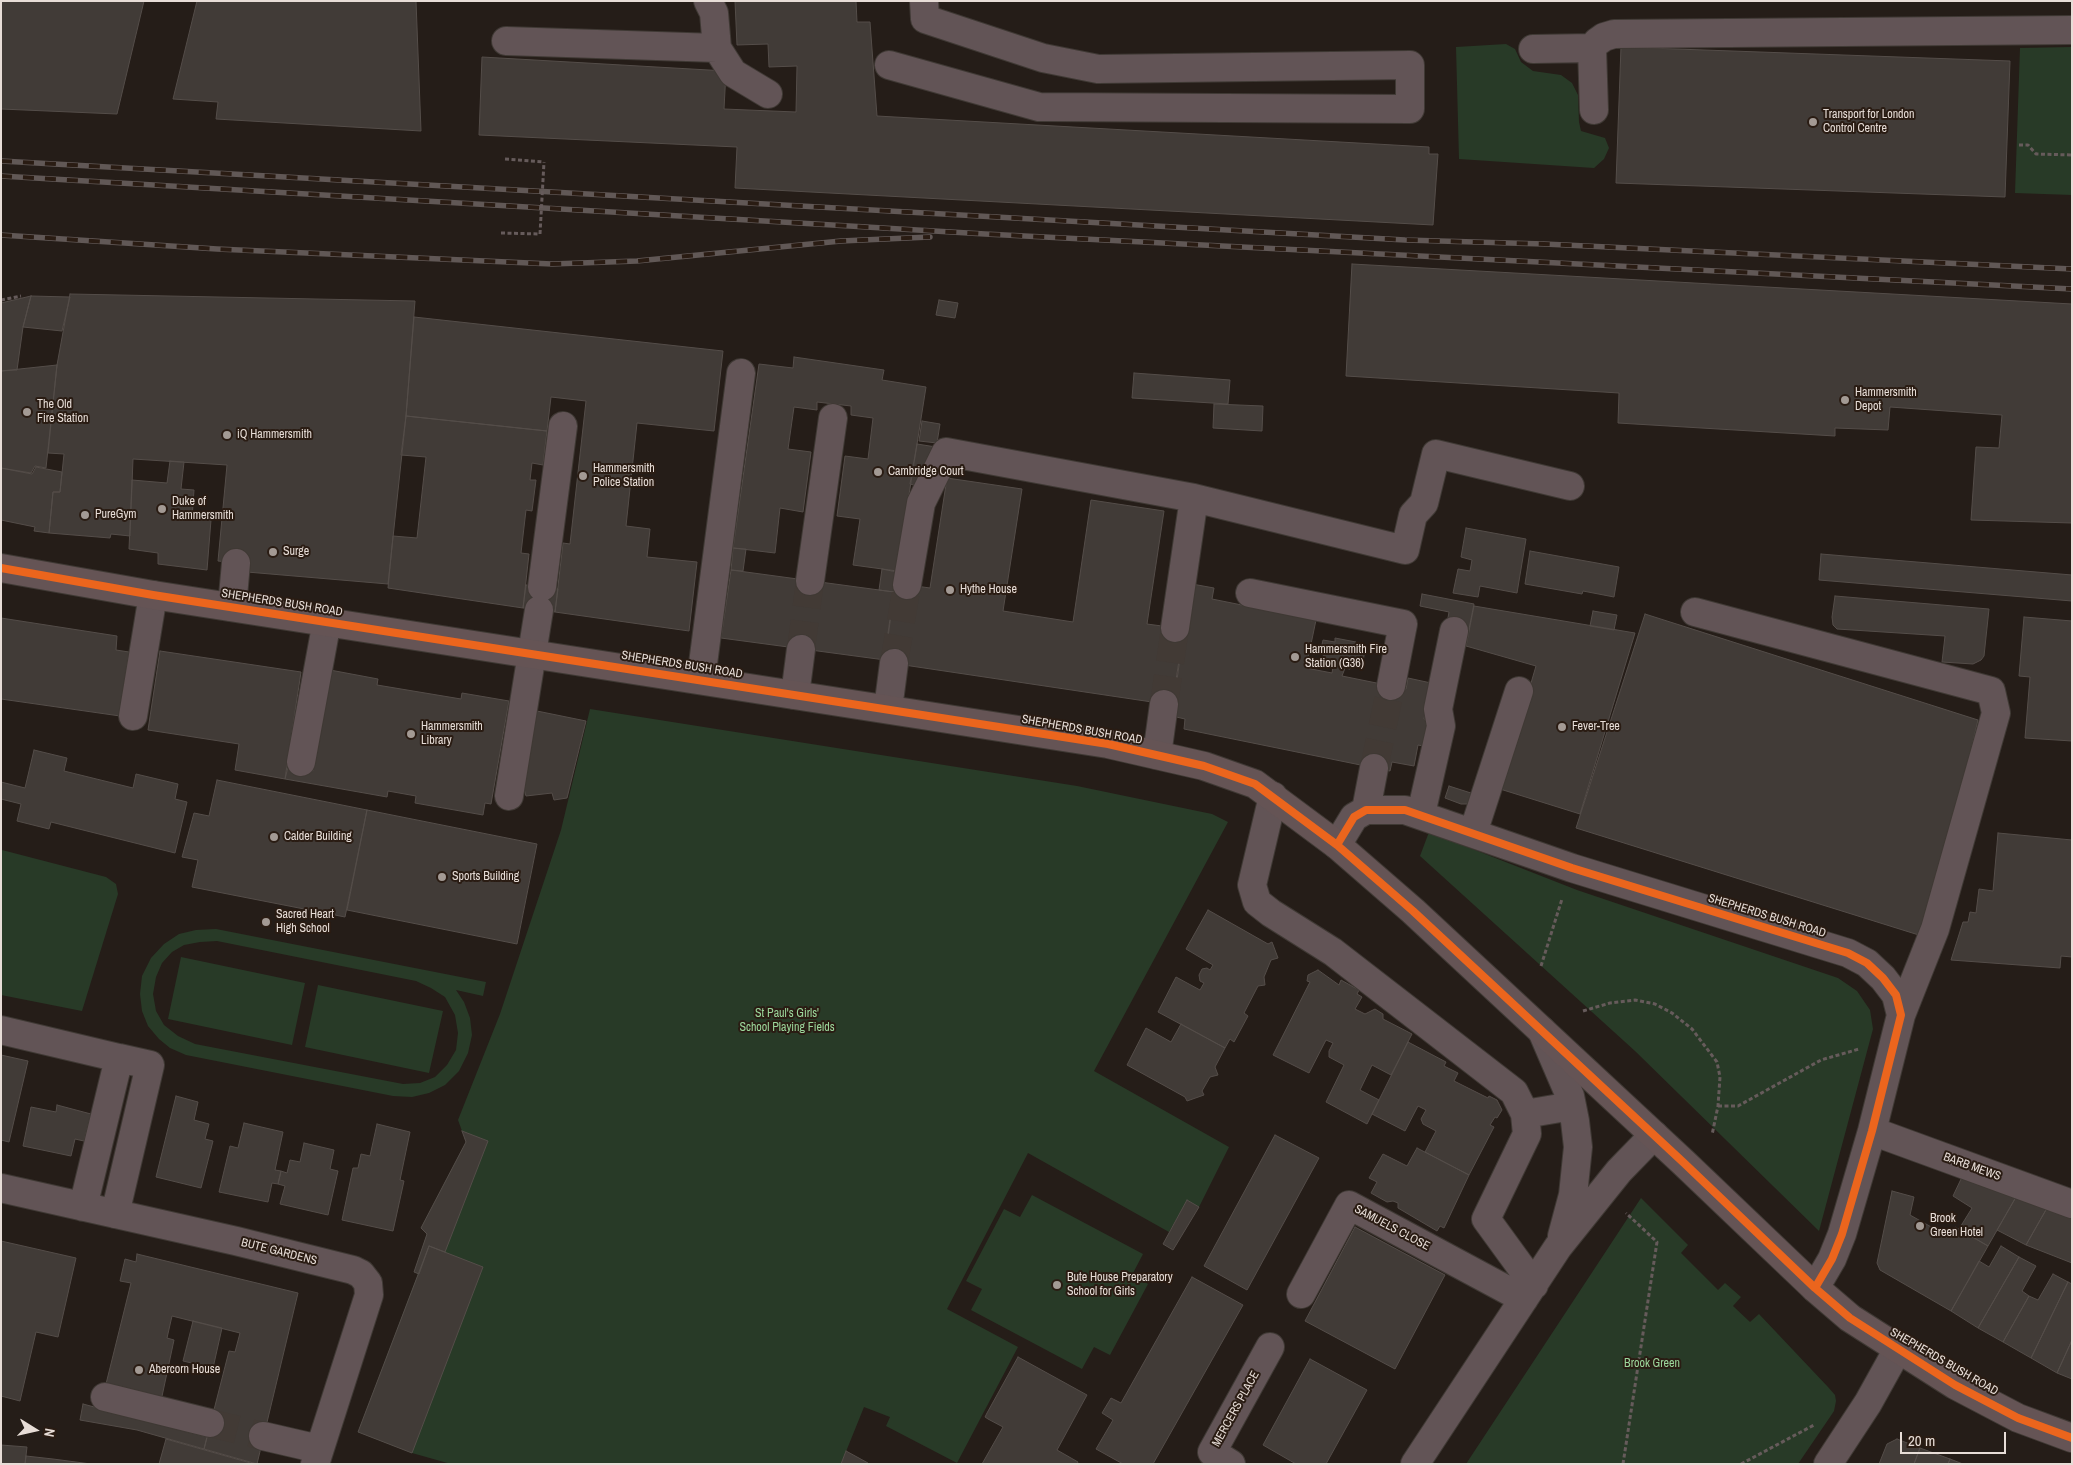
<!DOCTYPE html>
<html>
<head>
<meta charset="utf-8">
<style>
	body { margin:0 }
	#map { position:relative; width:2073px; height:1465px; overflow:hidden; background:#251d18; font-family:"Archivo Narrow",sans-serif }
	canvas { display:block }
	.frame { position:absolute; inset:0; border:2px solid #e7ddd7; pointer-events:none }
	.north { position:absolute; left:10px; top:1405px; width:50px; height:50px; -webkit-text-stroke:4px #2a1c13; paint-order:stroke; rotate:100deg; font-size:14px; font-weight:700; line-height:20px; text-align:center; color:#e7ddd7 }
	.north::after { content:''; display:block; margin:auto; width:18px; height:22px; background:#e7ddd7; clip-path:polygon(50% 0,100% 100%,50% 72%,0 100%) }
	.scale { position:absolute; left:1900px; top:1432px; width:106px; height:22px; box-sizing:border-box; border:2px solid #e7ddd7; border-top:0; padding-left:6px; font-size:15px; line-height:18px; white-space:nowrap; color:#e7ddd7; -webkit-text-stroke:4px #2a1c13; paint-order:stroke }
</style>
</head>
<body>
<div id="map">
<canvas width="2073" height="1465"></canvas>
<div class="frame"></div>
<div class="north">N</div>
<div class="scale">20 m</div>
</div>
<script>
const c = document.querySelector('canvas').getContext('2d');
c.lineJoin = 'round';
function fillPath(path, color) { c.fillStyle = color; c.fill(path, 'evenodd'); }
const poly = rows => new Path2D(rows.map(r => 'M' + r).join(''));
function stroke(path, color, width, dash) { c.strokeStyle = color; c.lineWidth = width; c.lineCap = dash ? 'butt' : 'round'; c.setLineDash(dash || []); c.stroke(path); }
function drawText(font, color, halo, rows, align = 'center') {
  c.font = font + ' "Archivo Narrow",sans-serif'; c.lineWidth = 4; c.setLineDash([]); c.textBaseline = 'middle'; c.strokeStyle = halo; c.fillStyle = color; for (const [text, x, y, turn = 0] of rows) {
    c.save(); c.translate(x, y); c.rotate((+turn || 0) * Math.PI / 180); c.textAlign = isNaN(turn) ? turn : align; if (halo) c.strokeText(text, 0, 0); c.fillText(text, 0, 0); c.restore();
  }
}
fillPath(poly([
	[1506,44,1515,49,1521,62,1533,71,1561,75,1572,83,1578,95,1579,122,1581,131,1605,138,1609,148,1604,159,1594,168,1459,159,1456,47],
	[2072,47,2072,195,2015,193,2020,48],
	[590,709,1077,786,1212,814,1228,822,1094,1071,1229,1147,1199,1207,1187,1201,1169,1232,1028,1153,947,1309,1018,1347,957,1463,886,1426,890,1417,864,1407,841,1464,451,1464,412,1453,358,1432,418,1274,414,1272,427,1234,421,1228,466,1142,458,1120,500,1014,561,830],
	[1429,832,1577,890,1838,978,1857,991,1870,1010,1873,1029,1819,1231,1635,1051,1420,856],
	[2,850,106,877,116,884,118,894,82,1011,1,995],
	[216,929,486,982,483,996,456,990,464,1002,470,1018,472,1035,468,1053,459,1071,445,1085,429,1093,412,1097,393,1096,186,1055,170,1048,159,1039,148,1026,142,1011,140,994,142,976,151,958,164,944,179,934,196,930],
	[217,941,416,981,431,988,445,997,455,1015,458,1033,456,1050,447,1065,435,1077,420,1083,403,1084,195,1044,178,1036,164,1025,156,1011,153,994,156,977,162,963,172,952,184,945,200,942],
	[181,957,305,983,292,1045,168,1019],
	[318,985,443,1011,429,1073,305,1047],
	[1032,1195,1143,1254,1132,1275,1148,1284,1110,1355,1094,1347,1082,1369,971,1310,982,1289,966,1281,1004,1209,1020,1217],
	[1641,1198,1688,1245,1681,1253,1718,1290,1725,1283,1741,1297,1733,1306,1750,1322,1759,1314,1828,1387,1835,1395,1836,1401,1834,1411,1830,1417,1798,1464,1466,1464]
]), '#283a27');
const building = poly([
	[1,1,144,1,117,114,1,109,1,1],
	[197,1,416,1,421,131,216,119,218,102,173,99,197,1],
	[735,1,856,1,857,22,870,22,877,116,1429,147,1429,154,1438,154,1433,225,735,188,737,147,479,135,482,57,726,71,724,109,796,112,797,66,769,67,768,44,737,45,735,1],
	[1621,47,2010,61,2005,197,1616,183,1621,47],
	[1352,264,2072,304,2072,523,1971,520,1976,447,1999,448,2002,415,1890,407,1888,430,1835,428,1835,436,1618,423,1619,393,1346,376,1352,264],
	[70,294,415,301,406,416,388,584,247,572,248,564,218,561,227,465,133,459,130,536,111,534,110,538,49,533,53,492,60,492,64,454,48,453,57,365,70,294],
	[31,296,23,327,17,370,1,371,1,303,31,296],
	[31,296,70,297,62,331,23,327,31,296],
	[939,300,958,303,955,318,936,315,939,300],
	[414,317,723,351,714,431,637,423,626,526,650,529,647,557,697,562,689,631,555,612,563,543,570,544,586,401,551,397,547,431,406,416,414,317],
	[794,357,884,370,882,380,926,387,897,571,853,565,860,519,837,516,845,456,868,459,873,418,851,415,851,406,817,402,817,410,794,407,788,449,811,452,803,512,780,508,775,553,733,548,759,364,793,368,794,357],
	[57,365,46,468,35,466,31,473,1,468,1,371,57,365],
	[1134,373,1230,380,1228,404,1132,398,1134,373],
	[1214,404,1263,406,1262,431,1213,428,1214,404],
	[406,416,547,431,543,465,532,463,530,480,536,480,532,511,526,510,521,553,529,554,523,608,388,588,393,536,417,538,426,457,401,455,406,416],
	[922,421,940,424,937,443,919,441,922,421],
	[917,444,936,447,917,486,910,484,917,444],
	[170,461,184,462,181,489,194,490,192,518,211,520,207,570,158,564,158,553,129,549,132,480,167,483,170,461],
	[36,467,62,472,60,492,53,492,49,533,34,531,35,527,1,520,1,468,32,474,36,467],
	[947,478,1022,489,1003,611,1073,622,1091,500,1164,511,1147,624,1184,629,1172,705,884,662,895,583,930,588,947,478],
	[1466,528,1526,539,1517,593,1480,586,1478,597,1453,593,1458,569,1470,571,1472,560,1461,557,1466,528],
	[733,548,746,549,743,571,731,570,733,548],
	[1530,551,1619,567,1614,597,1583,591,1582,594,1525,584,1530,551],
	[1821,554,2072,575,2072,601,1819,580,1821,554],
	[882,569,897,572,894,592,879,590,882,569],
	[731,570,894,592,885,660,721,638,731,570],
	[1192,584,1214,588,1212,599,1316,620,1306,668,1332,673,1333,667,1329,666,1330,661,1323,660,1324,655,1320,654,1323,640,1335,642,1335,638,1356,642,1356,646,1365,649,1363,662,1358,661,1357,667,1350,665,1350,669,1345,668,1342,676,1406,689,1408,678,1431,683,1424,719,1428,720,1423,746,1418,745,1414,766,1392,762,1390,771,1184,729,1185,719,1172,716,1184,629,1192,584],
	[526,585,558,589,555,612,523,608,526,585],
	[1422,594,1474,604,1468,634,1446,629,1449,612,1420,606,1422,594],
	[1835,596,1989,609,1984,656,1981,660,1973,664,1942,662,1945,636,1837,629,1833,625,1832,617,1835,596],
	[1474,606,1635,633,1580,814,1500,789,1536,666,1466,646,1474,606],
	[1593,611,1617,615,1614,630,1590,626,1593,611],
	[1645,614,1978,720,1947,855,1922,936,1576,828,1645,614],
	[2024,617,2072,621,2072,741,2025,738,2030,677,2019,676,2024,617],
	[1,618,117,636,116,650,129,652,120,716,1,699,1,618],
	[160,651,301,672,285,779,235,770,239,744,148,730,160,651],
	[330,670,378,679,377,685,461,699,462,693,509,701,491,804,485,803,483,815,415,803,416,796,388,791,387,797,285,779,288,767,313,771,330,670],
	[532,710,586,721,567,798,554,800,552,793,526,796,521,779,532,710],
	[34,750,67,758,64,771,133,788,136,774,178,784,175,799,187,802,175,853,51,822,49,829,17,821,21,804,1,799,1,782,25,788,34,750],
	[217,780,367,810,345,917,192,887,198,860,182,857,194,813,209,816,217,780],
	[1449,786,1474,794,1470,804,1461,804,1445,798,1449,786],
	[367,810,537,844,517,944,347,910,367,810],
	[1998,833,2072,840,2072,957,2061,956,2060,968,1951,960,1963,922,1968,922,1970,912,1976,913,1979,889,1993,891,1998,833],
	[1208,910,1268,944,1272,942,1278,958,1271,960,1264,977,1265,985,1258,986,1244,1013,1248,1016,1234,1042,1230,1039,1225,1048,1158,1012,1176,977,1200,990,1204,983,1200,981,1199,975,1202,969,1207,968,1210,970,1213,965,1186,949,1208,910],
	[1318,970,1339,985,1341,980,1359,990,1357,994,1362,997,1355,1009,1365,1014,1375,1009,1383,1014,1383,1019,1412,1034,1391,1075,1372,1065,1360,1090,1379,1100,1367,1124,1326,1102,1344,1065,1329,1057,1329,1051,1333,1043,1326,1040,1309,1073,1273,1055,1310,982,1307,981,1308,975,1318,970],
	[1181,1024,1225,1048,1215,1067,1218,1075,1210,1077,1202,1091,1204,1095,1187,1101,1185,1097,1127,1065,1146,1028,1171,1042,1181,1024],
	[1408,1042,1446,1062,1444,1066,1458,1073,1454,1081,1488,1098,1489,1096,1497,1100,1502,1110,1497,1118,1495,1117,1490,1125,1494,1127,1469,1175,1425,1152,1436,1131,1423,1124,1421,1119,1426,1110,1418,1106,1405,1131,1372,1114,1408,1042],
	[1,1055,28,1061,9,1142,1,1140,1,1055],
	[176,1096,198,1102,194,1120,209,1124,205,1139,213,1141,201,1188,156,1177,176,1096],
	[57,1105,91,1114,84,1141,75,1139,71,1156,23,1146,31,1107,56,1112,57,1105],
	[244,1123,283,1132,275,1170,281,1171,278,1184,272,1183,268,1202,219,1192,230,1146,238,1148,244,1123],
	[377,1124,410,1132,400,1180,404,1181,393,1231,342,1220,353,1168,358,1168,361,1154,370,1156,377,1124],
	[462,1131,488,1141,445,1252,429,1246,419,1274,414,1272,427,1234,421,1228,466,1142,462,1131],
	[1275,1135,1319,1158,1247,1290,1204,1266,1275,1135],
	[304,1143,334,1150,330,1169,338,1171,328,1215,280,1204,285,1186,278,1184,281,1171,287,1173,290,1160,300,1162,304,1143],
	[1417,1148,1469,1175,1444,1228,1440,1226,1437,1231,1398,1208,1398,1203,1393,1201,1387,1202,1371,1193,1377,1182,1369,1178,1383,1154,1407,1166,1417,1148],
	[1962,1177,2016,1197,1988,1246,1959,1229,1972,1208,1953,1196,1962,1177],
	[1892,1191,1914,1197,1910,1215,1949,1237,1955,1227,1988,1246,1951,1311,1880,1270,1877,1263,1892,1191],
	[2016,1197,2047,1208,2026,1245,1997,1230,2016,1197],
	[1187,1200,1199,1207,1173,1250,1163,1244,1187,1200],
	[2047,1208,2072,1218,2072,1263,2026,1245,2047,1208],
	[1355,1227,1445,1275,1395,1369,1305,1321,1355,1227],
	[1,1241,76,1258,58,1337,36,1332,20,1401,1,1396,1,1241],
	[429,1246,483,1267,412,1453,358,1432,429,1246],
	[2001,1246,2019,1257,1978,1328,1951,1311,1979,1261,1989,1267,2001,1246],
	[137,1254,298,1293,257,1464,204,1449,229,1351,235,1352,240,1333,172,1316,167,1338,174,1340,161,1401,105,1388,131,1283,120,1281,125,1259,136,1262,137,1254],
	[2019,1257,2036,1266,2022,1291,2029,1296,2003,1342,1978,1328,2019,1257],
	[2053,1274,2068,1282,2031,1358,2003,1342,2029,1296,2038,1300,2053,1274],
	[1192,1277,1243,1305,1153,1464,1123,1464,1096,1449,1113,1420,1102,1413,1111,1398,1121,1403,1192,1277],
	[2068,1282,2072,1284,2072,1340,2057,1373,2031,1358,2068,1282],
	[193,1321,222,1328,213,1368,183,1361,193,1321],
	[2072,1340,2072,1379,2057,1373,2072,1340],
	[1018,1357,1087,1395,1057,1450,1078,1462,1077,1464,982,1464,1003,1427,988,1419,985,1417,987,1413,1018,1357],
	[1310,1359,1367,1390,1326,1464,1296,1464,1263,1445,1310,1359],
	[83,1404,207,1437,204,1449,137,1430,80,1420,83,1404],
	[166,1439,254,1464,159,1464,166,1439],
	[1897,1439,1920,1448,1914,1464,1879,1464,1887,1444,1897,1439],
	[1,1445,27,1447,25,1464,1,1464,1,1445],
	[1920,1448,1950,1459,1948,1464,1914,1464,1920,1448],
	[846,1451,868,1463,869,1464,841,1464,846,1451],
	[26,1456,53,1459,91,1464,25,1464,26,1456],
	[1950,1459,1963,1464,1948,1464,1950,1459]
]);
fillPath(building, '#413b37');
stroke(building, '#544d49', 1);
stroke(poly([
	[801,649,810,581],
	[894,663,907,585],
	[1164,704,1175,628],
	[1374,768,1391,686],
	[210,1423,263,1436]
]), '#423a35', 28, [28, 14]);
const minor = poly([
	[708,1,714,13,717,48,733,73,768,94],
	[506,41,717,48],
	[1533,49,1592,48],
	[889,65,1039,107,1410,109,1410,65,1098,69,1043,58,925,19,924,1],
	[1594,110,1592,48,1597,42,1604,37,1614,34,2072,30],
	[810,581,833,418],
	[907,585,921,503,946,452,1194,498,1405,550,1413,515,1424,503,1436,454,1570,486],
	[542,587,563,426],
	[1250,593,1403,624,1391,686],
	[232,607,236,563],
	[1695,612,1991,691,1996,713,1935,929,1901,1015],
	[1175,628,1194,498],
	[701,679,741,373],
	[795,695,801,649],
	[888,709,894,663],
	[133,716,153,595],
	[1157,755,1164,704],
	[301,762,327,621],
	[509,796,539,610],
	[1273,796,1252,885,1257,902,1271,913,1333,952,1514,1092,1525,1114,1527,1134,1486,1219,1534,1285],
	[1366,810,1374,768],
	[1421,814,1441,726,1438,709,1454,631],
	[1473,833,1519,691],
	[1337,845,1354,817,1366,810,1405,810,1572,868,1848,953,1867,963,1883,978,1896,995,1901,1015,1872,1131,1842,1234,1832,1259,1815,1288],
	[1,1030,119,1058],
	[1542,1031,1570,1096,1575,1121,1578,1147,1573,1195,1562,1236],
	[1525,1114,1572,1106],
	[1872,1131,2072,1204],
	[1,1188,236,1241,353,1270,361,1274,368,1283,369,1295,315,1464],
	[83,1207,119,1058,150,1065,115,1214],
	[1301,1294,1349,1205,1524,1299],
	[105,1397,210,1423],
	[263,1436,319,1449],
	[1231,1464,1212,1452,1270,1347],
	[1415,1464,1558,1247,1619,1171,1654,1135],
	[1828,1464,1868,1403,1898,1349]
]);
const major = poly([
	[1,568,153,595,1108,744,1204,766,1255,784,1337,845,1413,911,1684,1163,1815,1288,1850,1318,1955,1385,2018,1418,2072,1438]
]);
stroke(minor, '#3f3934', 30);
stroke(major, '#3f3934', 30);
stroke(poly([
	[2019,145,2028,145,2036,154,2072,155],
	[505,159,544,162],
	[501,233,540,234],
	[1,300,21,296],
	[1541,966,1562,899],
	[1583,1011,1610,1003,1635,1000,1655,1004,1672,1013,1692,1029,1717,1062,1720,1077,1718,1106,1712,1135],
	[1718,1106,1738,1106,1821,1060,1859,1049],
	[1623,1464,1657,1242,1626,1213],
	[1741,1464,1814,1425]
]), '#665b5b', 3, [4, 2.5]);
stroke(minor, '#625456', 28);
stroke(major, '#655455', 28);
const rail = poly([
	[1,161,1405,240,1544,244,2072,269],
	[1,176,985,234,2072,289],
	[1,235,217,249,552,264,637,261,841,241,930,237]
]);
stroke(rail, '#615856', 5.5);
stroke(rail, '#2a1c13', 4, [11]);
stroke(poly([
	[540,234,544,162]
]), '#665b5b', 3, [4, 2.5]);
stroke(poly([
	[1,568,153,595,1108,744,1204,766,1255,784,1337,845,1413,911,1684,1163,1815,1288,1850,1318,1955,1385,2018,1418,2072,1438],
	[1337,845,1354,817,1366,810,1405,810,1572,868,1848,953,1867,963,1883,978,1896,995,1901,1015,1872,1131,1842,1234,1832,1259,1815,1288]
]), '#eb651d', 8);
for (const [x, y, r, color] of [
	[1813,122,5,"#a39a94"],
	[1845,400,5,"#a39a94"],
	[27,412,5,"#a39a94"],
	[227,435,5,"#a39a94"],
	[878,472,5,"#a39a94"],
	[583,476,5,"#a39a94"],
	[162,509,5,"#a39a94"],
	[85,515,5,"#a39a94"],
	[273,552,5,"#a39a94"],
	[950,590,5,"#a39a94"],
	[1295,657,5,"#a39a94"],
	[1562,727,5,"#a39a94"],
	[411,734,5,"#a39a94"],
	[274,837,5,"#a39a94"],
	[442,877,5,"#a39a94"],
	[266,922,5,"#a39a94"],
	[1920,1226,5,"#a39a94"],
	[1057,1285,5,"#a39a94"],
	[139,1370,5,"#a39a94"]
]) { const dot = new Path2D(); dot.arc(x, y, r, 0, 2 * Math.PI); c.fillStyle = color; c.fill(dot); stroke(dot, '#2a1c13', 2); }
drawText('12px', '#e7ddd7', '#2a1c13', [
	["Transport for London",1823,115],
	["Control Centre",1823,129],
	["Hammersmith",1855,393],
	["Depot",1855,407],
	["The Old",37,405],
	["Fire Station",37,419],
	["iQ Hammersmith",237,435],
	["Hammersmith",593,469],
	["Police Station",593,483],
	["Cambridge Court",888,472],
	["Duke of",172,502],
	["Hammersmith",172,516],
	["PureGym",95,515],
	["Surge",283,552],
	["Hythe House",960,590],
	["Hammersmith Fire",1305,650],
	["Station (G36)",1305,664],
	["Hammersmith",421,727],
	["Library",421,741],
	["Fever-Tree",1572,727],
	["Calder Building",284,837],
	["Sports Building",452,877],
	["Sacred Heart",276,915],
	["High School",276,929],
	["Brook",1930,1219],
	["Green Hotel",1930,1233],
	["Bute House Preparatory",1067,1278],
	["School for Girls",1067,1292],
	["Abercorn House",149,1370]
], 'left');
drawText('12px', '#e7ddd7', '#2a1c13', [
	["SHEPHERDS BUSH ROAD",282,603,9],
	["SHEPHERDS BUSH ROAD",682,665,9],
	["SHEPHERDS BUSH ROAD",1082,730,10],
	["SHEPHERDS BUSH ROAD",1767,916,17],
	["BARB MEWS",1972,1167,20],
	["SAMUELS CLOSE",1392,1228,28],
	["BUTE GARDENS",279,1252,14],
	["SHEPHERDS BUSH ROAD",1944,1362,30],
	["MERCERS PLACE",1236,1409,-61]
]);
drawText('12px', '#9bd69b', '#2a1c13', [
	["St Paul's Girls'",787,1014],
	["School Playing Fields",787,1028],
	["Brook Green",1652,1364]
]);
</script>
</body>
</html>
